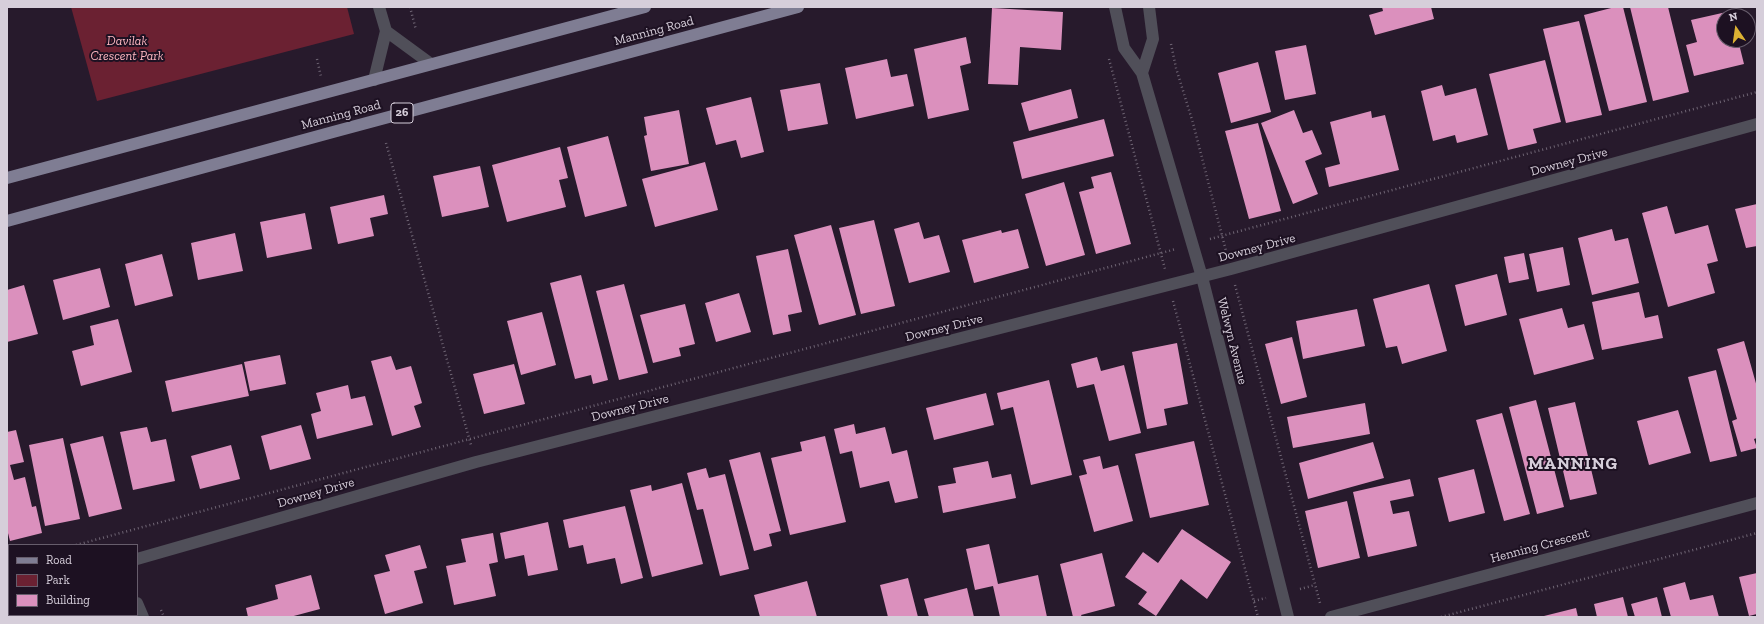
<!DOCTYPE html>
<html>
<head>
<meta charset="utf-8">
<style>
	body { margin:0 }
	#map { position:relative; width:1764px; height:624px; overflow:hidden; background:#271a2c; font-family:"Zilla Slab",serif }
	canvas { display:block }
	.frame { position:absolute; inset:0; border:8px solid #d6ceda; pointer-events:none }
	.legend { position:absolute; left:8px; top:544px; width:130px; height:72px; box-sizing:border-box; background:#1d1122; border:1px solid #675d6c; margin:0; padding:5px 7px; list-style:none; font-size:12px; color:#d6ceda }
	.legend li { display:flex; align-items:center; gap:8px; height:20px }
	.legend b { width:20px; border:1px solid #675d6c }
	.north { position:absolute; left:1716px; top:8px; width:40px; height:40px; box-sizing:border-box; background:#1d1122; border:1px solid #675d6c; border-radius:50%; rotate:347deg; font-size:11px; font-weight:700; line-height:16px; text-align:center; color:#d6ceda }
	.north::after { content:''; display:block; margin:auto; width:14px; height:18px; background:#dcb233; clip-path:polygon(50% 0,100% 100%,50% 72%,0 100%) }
</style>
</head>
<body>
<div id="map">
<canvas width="1764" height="624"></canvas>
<div class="frame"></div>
<ul class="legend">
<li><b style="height:5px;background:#7f7d93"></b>Road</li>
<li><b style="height:11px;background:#6b2132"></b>Park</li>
<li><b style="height:11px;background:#db90bd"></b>Building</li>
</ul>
<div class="north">N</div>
</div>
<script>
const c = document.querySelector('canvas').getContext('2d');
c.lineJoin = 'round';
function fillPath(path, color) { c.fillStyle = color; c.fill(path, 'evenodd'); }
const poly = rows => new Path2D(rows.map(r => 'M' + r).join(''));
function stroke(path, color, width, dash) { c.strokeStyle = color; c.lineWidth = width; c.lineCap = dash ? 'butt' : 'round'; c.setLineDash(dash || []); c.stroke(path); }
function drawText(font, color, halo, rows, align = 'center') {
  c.font = font + ' "Zilla Slab",serif'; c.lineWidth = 4; c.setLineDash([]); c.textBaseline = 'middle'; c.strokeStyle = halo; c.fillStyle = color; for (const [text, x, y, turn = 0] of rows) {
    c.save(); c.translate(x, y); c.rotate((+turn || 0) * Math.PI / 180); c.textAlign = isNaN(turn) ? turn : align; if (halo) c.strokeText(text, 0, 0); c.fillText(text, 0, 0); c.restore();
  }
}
fillPath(poly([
	[71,7,347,7,354,34,97,101]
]), '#6b2132');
fillPath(poly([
	[1382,7,1431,7,1434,19,1375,35,1369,15,1383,11],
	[1615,7,1623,7,1647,102,1609,111,1584,15],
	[1630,7,1668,7,1689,92,1653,101],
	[992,8,1063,12,1061,50,1020,47,1018,85,988,84],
	[1731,11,1732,16,1724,16,1724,40,1738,40,1744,64,1694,76,1686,45,1697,42,1691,20],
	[1579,21,1602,115,1566,123,1543,29],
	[966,37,971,63,960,66,969,110,928,119,914,49],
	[1306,45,1316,94,1285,100,1275,51],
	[887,59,891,77,907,74,914,106,856,119,845,68],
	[1545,60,1561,122,1533,129,1537,143,1508,150,1489,74],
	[1258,62,1271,112,1231,123,1218,73],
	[820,83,828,124,788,131,780,90],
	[1442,85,1445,96,1476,88,1488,135,1457,143,1455,135,1433,141,1421,91],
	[1071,89,1078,118,1029,131,1021,103],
	[751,97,764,152,741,158,736,140,716,145,706,108],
	[679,110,689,164,651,171,644,136,647,135,644,117],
	[1294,110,1303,133,1312,130,1322,154,1305,161,1318,194,1293,204,1261,123],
	[1371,111,1372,118,1385,115,1399,170,1329,187,1325,168,1340,164,1330,122],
	[1104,119,1114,156,1022,179,1013,142],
	[1258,123,1281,211,1249,219,1225,131],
	[608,136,627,206,585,217,567,147],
	[560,147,568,178,559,180,566,207,507,222,492,165],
	[705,162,718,210,655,227,642,179],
	[480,166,489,207,442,217,433,176],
	[1111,172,1131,244,1096,254,1079,192,1094,188,1091,177],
	[1064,182,1085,255,1046,266,1025,194],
	[384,195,388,214,370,218,374,236,338,244,330,207],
	[1757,204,1757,246,1746,248,1735,209],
	[1667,206,1675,234,1708,225,1718,261,1707,264,1715,293,1668,307,1642,213],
	[305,213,312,249,267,258,260,222],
	[874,220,895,306,861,314,839,228],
	[919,222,924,239,939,235,950,272,909,283,894,229],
	[831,225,856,315,819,325,794,235],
	[1018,229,1029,268,974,283,962,240,1001,230,1002,233],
	[1612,229,1615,241,1628,238,1639,283,1592,295,1578,238],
	[235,233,243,271,198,280,191,243],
	[1563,247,1570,285,1537,292,1529,254],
	[788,249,802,312,788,315,791,331,773,335,756,256],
	[1524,253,1529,279,1509,283,1504,257],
	[162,254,173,296,135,306,125,264],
	[100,268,110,307,63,320,53,280],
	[1497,274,1507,315,1465,326,1455,285],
	[581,275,608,380,593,384,591,375,575,379,550,283],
	[624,284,648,373,619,380,596,291],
	[1429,284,1447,351,1402,364,1397,346,1386,348,1373,299],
	[24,285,38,334,7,342,7,290],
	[1639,292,1645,318,1658,315,1663,338,1602,350,1592,302],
	[739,293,751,332,716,342,705,303],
	[685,304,695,344,679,348,681,356,653,363,640,315],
	[1562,308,1568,328,1584,324,1594,359,1534,375,1519,319],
	[1357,309,1365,346,1303,359,1296,321],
	[542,312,556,365,521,375,507,321],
	[118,319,132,372,81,386,72,351,94,345,90,326],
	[1292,337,1307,397,1281,404,1265,344],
	[1744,341,1757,387,1757,438,1754,439,1757,448,1741,452,1732,421,1737,419,1717,349],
	[1177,343,1188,404,1164,409,1167,425,1147,429,1132,352],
	[280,355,286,384,250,391,244,362],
	[391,356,396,370,411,366,422,403,414,406,421,427,392,436,371,361],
	[1097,357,1101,371,1124,365,1141,433,1109,441,1094,384,1077,388,1071,364],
	[242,364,249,396,172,412,165,381],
	[514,364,525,404,484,414,473,374],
	[1716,370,1737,456,1710,462,1688,377],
	[1049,380,1072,475,1031,485,1013,407,1001,410,997,393],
	[348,385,351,399,365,396,373,425,317,439,311,414,321,411,316,393],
	[986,393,994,425,934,440,926,408],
	[1536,400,1564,507,1537,514,1509,407],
	[1575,402,1597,494,1570,500,1548,408],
	[1365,403,1370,434,1293,448,1287,417],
	[1678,410,1691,453,1649,465,1637,421],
	[1502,413,1530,514,1504,521,1476,420],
	[854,424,856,434,885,427,892,454,907,450,918,498,895,503,889,481,860,488,852,451,840,454,834,429],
	[301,425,311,459,270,470,261,436],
	[147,427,151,442,166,439,175,481,133,490,120,432],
	[16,430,24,462,10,465,14,480,25,477,32,507,36,506,42,533,10,541,7,529,7,432],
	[103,436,122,509,89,517,70,444],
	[825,436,846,522,790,535,771,458,802,451,800,442],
	[63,438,80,519,45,526,29,445],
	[1194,441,1209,505,1150,518,1135,454],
	[1373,442,1384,478,1308,499,1299,463],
	[231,445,240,479,200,489,191,456],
	[760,452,781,531,769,534,772,546,754,551,729,460],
	[1100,456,1103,469,1118,465,1133,521,1094,532,1079,476,1087,474,1083,460],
	[988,461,992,478,1011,474,1016,498,943,513,938,486,956,483,953,468],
	[706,468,709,478,725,474,749,569,720,576,703,509,697,510,687,473],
	[1474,469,1485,513,1449,522,1438,478],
	[1410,479,1414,496,1390,501,1393,514,1409,511,1417,546,1368,557,1353,492],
	[682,483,703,564,652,577,630,490,651,485,652,491],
	[1347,501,1360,558,1318,568,1305,511],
	[625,506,643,578,621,584,615,558,587,564,583,545,569,548,563,520],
	[548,522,558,570,528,576,524,555,505,559,500,533],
	[1182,529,1231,562,1207,599,1181,579,1156,616,1138,604,1147,592,1125,577,1143,552,1158,563],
	[493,533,498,562,489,564,496,596,454,605,446,566,466,562,461,539],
	[989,544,998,584,1038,575,1047,617,1000,617,993,586,975,590,966,549],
	[420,545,427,568,414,571,423,603,385,614,374,575,390,571,385,555],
	[1102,553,1115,606,1081,615,1082,617,1073,617,1060,564],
	[1757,573,1757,614,1749,616,1739,577],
	[311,575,320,609,290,617,248,617,246,608,278,599,275,585],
	[908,578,918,617,888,617,880,585],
	[807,581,817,617,760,617,754,595],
	[1685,582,1690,600,1713,595,1719,617,1671,617,1663,588],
	[967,588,974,617,929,617,924,599],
	[1623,597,1628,617,1597,617,1594,604],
	[1657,597,1662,617,1635,617,1631,604],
	[1576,608,1578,617,1544,617,1544,616]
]), '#db90bd');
stroke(poly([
	[410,7,416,30],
	[1171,44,1176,68,1193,123,1226,251],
	[317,59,321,77],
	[1109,59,1165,269],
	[386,143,471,445],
	[1210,239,1757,92],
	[1235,285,1320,603],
	[1173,301,1258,617],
	[76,545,1176,249],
	[7,563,9,563],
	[1300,589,1315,585],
	[1254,601,1266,598],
	[161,610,164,617],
	[111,617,117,615],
	[1441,617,1757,533]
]), '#6f6574', 2.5, [1, 3]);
stroke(poly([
	[1115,7,1124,48,1142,73,1202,277,1288,617],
	[386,31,431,64],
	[1142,73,1153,39,1149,7],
	[374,80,386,31,379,7],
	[137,559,476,462,1231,269,1757,124],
	[7,595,9,595],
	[137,603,143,617],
	[1331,617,1757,503]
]), '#504f59', 12);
stroke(poly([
	[7,178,645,7],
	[7,221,333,132,798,7]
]), '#7f7d93', 12);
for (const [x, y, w] of [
	[402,113,22]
]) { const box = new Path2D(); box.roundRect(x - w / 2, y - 10, w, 20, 3); c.fillStyle = '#1d1122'; c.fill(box); stroke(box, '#d6ceda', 1); }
drawText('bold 12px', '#d6ceda', null, [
	["26",402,113]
]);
drawText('13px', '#d6ceda', '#1d1122', [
	["Manning Road",654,31,-15],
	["Manning Road",341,115,-15],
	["Downey Drive",1569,162,-15],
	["Downey Drive",1257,248,-15],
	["Downey Drive",944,328,-14],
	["Welwyn Avenue",1232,341,76],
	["Downey Drive",630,408,-14],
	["Downey Drive",316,493,-16],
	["Henning Crescent",1540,546,-15]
]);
drawText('italic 13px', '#feb7c1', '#1d1122', [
	["Davilak",127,41],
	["Crescent Park",127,56]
]);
c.letterSpacing = '1px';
drawText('bold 17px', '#d6ceda', '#1d1122', [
	["MANNING",1573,464]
]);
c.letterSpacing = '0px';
</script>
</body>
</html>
